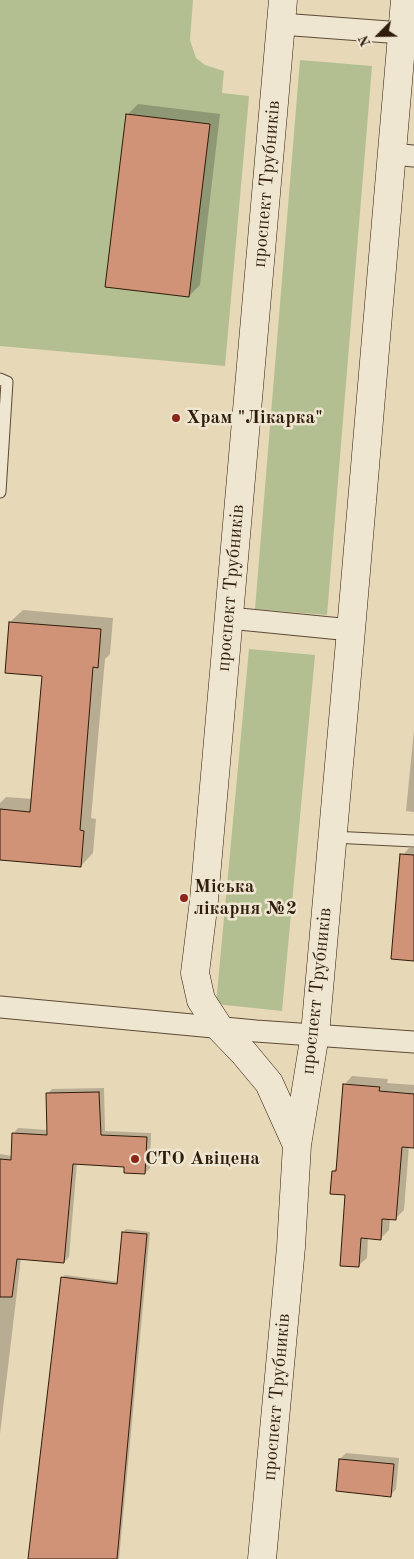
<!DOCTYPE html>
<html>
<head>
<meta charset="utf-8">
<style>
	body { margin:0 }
	#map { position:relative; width:414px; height:1559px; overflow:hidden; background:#e7d8b8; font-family:"Old Standard TT",serif }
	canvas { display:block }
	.north { position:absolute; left:354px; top:10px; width:50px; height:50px; -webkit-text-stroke:4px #efe6d1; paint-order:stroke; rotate:247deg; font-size:14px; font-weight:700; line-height:20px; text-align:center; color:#2f1c0a }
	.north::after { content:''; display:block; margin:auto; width:18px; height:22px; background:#2f1c0a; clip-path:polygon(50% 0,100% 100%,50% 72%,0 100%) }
</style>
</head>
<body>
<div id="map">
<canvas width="414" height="1559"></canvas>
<div class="north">N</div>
</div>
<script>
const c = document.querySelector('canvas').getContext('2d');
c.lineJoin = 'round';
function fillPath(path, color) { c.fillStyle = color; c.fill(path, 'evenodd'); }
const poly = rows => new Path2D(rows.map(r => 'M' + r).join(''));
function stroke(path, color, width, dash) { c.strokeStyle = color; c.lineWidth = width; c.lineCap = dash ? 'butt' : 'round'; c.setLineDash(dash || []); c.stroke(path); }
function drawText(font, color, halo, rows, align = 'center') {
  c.font = font + ' "Old Standard TT",serif'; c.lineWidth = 5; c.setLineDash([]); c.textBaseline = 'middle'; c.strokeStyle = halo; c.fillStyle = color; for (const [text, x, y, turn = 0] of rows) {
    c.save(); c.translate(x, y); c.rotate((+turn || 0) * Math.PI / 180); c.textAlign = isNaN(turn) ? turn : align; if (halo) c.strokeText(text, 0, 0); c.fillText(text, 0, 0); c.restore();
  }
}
fillPath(poly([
	[0,0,193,0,190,40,196,58,205,65,224,71,222,93,249,96,225,366,0,346],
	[300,60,372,66,327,615,255,609],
	[249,649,315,655,282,1011,216,1004]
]), '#b3bf91');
fillPath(poly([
	[138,104,220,114,200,285,189,296,127,115],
	[23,610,113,618,110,654,105,659,91,818,96,819,93,853,81,866,0,858,0,803,6,797,33,799,43,675,10,622],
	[414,730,414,812,406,811],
	[409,848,414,848,414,960,402,856],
	[352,1076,388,1079,387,1083,414,1085,414,1147,409,1146,404,1210,396,1218,390,1218,389,1230,381,1238,368,1238,367,1258,358,1266,346,1194,333,1171,338,1167,344,1085],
	[104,1088,105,1131,151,1133,150,1168,145,1173,126,1166,77,1163,69,1257,64,1262,21,1258,0,1434,0,1154,13,1156,14,1133,18,1128,48,1130,47,1094,52,1089],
	[126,1229,150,1232,119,1559,29,1559,62,1278,65,1275,119,1282,123,1232],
	[346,1453,399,1458,396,1489,390,1496,340,1459]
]), '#0003');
const building = poly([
	[126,114,210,124,189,297,105,287,126,114],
	[9,622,101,629,98,668,93,667,80,830,84,831,81,867,0,860,0,809,30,812,42,676,5,673,9,622],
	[400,854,414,855,414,961,391,959,400,854],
	[343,1084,380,1087,379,1091,414,1094,414,1148,402,1147,396,1220,382,1219,381,1240,361,1238,359,1267,340,1266,345,1195,330,1194,332,1171,336,1171,343,1084],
	[99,1092,101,1135,147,1137,145,1174,124,1173,124,1167,73,1164,64,1263,17,1259,12,1297,0,1297,0,1159,11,1160,12,1133,47,1135,46,1093,99,1092],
	[122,1232,147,1234,117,1559,28,1559,61,1277,117,1284,122,1232],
	[339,1459,394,1464,391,1497,336,1491,339,1459]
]);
fillPath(building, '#d09377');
stroke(building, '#2f1c0a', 1);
const lane = poly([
	[0,379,7,382,0,492],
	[332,837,414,841]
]);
const street = poly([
	[281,24,402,33],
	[392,154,414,156],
	[229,618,351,630],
	[0,1007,256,1031,414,1042]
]);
const secondary = poly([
	[283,0,204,900,195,973,201,1000,218,1026,244,1053,269,1083,297,1145],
	[262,1559,291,1247,297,1145,315,1034,351,630,405,0]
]);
stroke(lane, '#5d4b36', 13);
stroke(street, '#5d4b36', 23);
stroke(secondary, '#2f1c0a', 29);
stroke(lane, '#efe6d1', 11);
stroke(street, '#efe6d1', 21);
stroke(secondary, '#efe6d1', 28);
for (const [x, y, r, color] of [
	[176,418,5,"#8f2418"],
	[184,898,5,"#8f2418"],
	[135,1159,5,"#8f2418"]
]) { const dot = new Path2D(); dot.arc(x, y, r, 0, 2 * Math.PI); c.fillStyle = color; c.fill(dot); stroke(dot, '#efe6d1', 2); }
drawText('19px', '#2f1c0a', '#efe6d1', [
	["проспект Трубників",267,184,-85],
	["проспект Трубників",231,588,-85],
	["проспект Трубників",317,991,-84],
	["проспект Трубників",277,1397,-85]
]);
drawText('bold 19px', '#2f1c0a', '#efe6d1', [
	["Храм \"Лікарка\"",186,418],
	["Міська",194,887],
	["лікарня №2",194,909],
	["СТО Авіцена",145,1159]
], 'left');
</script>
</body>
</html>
